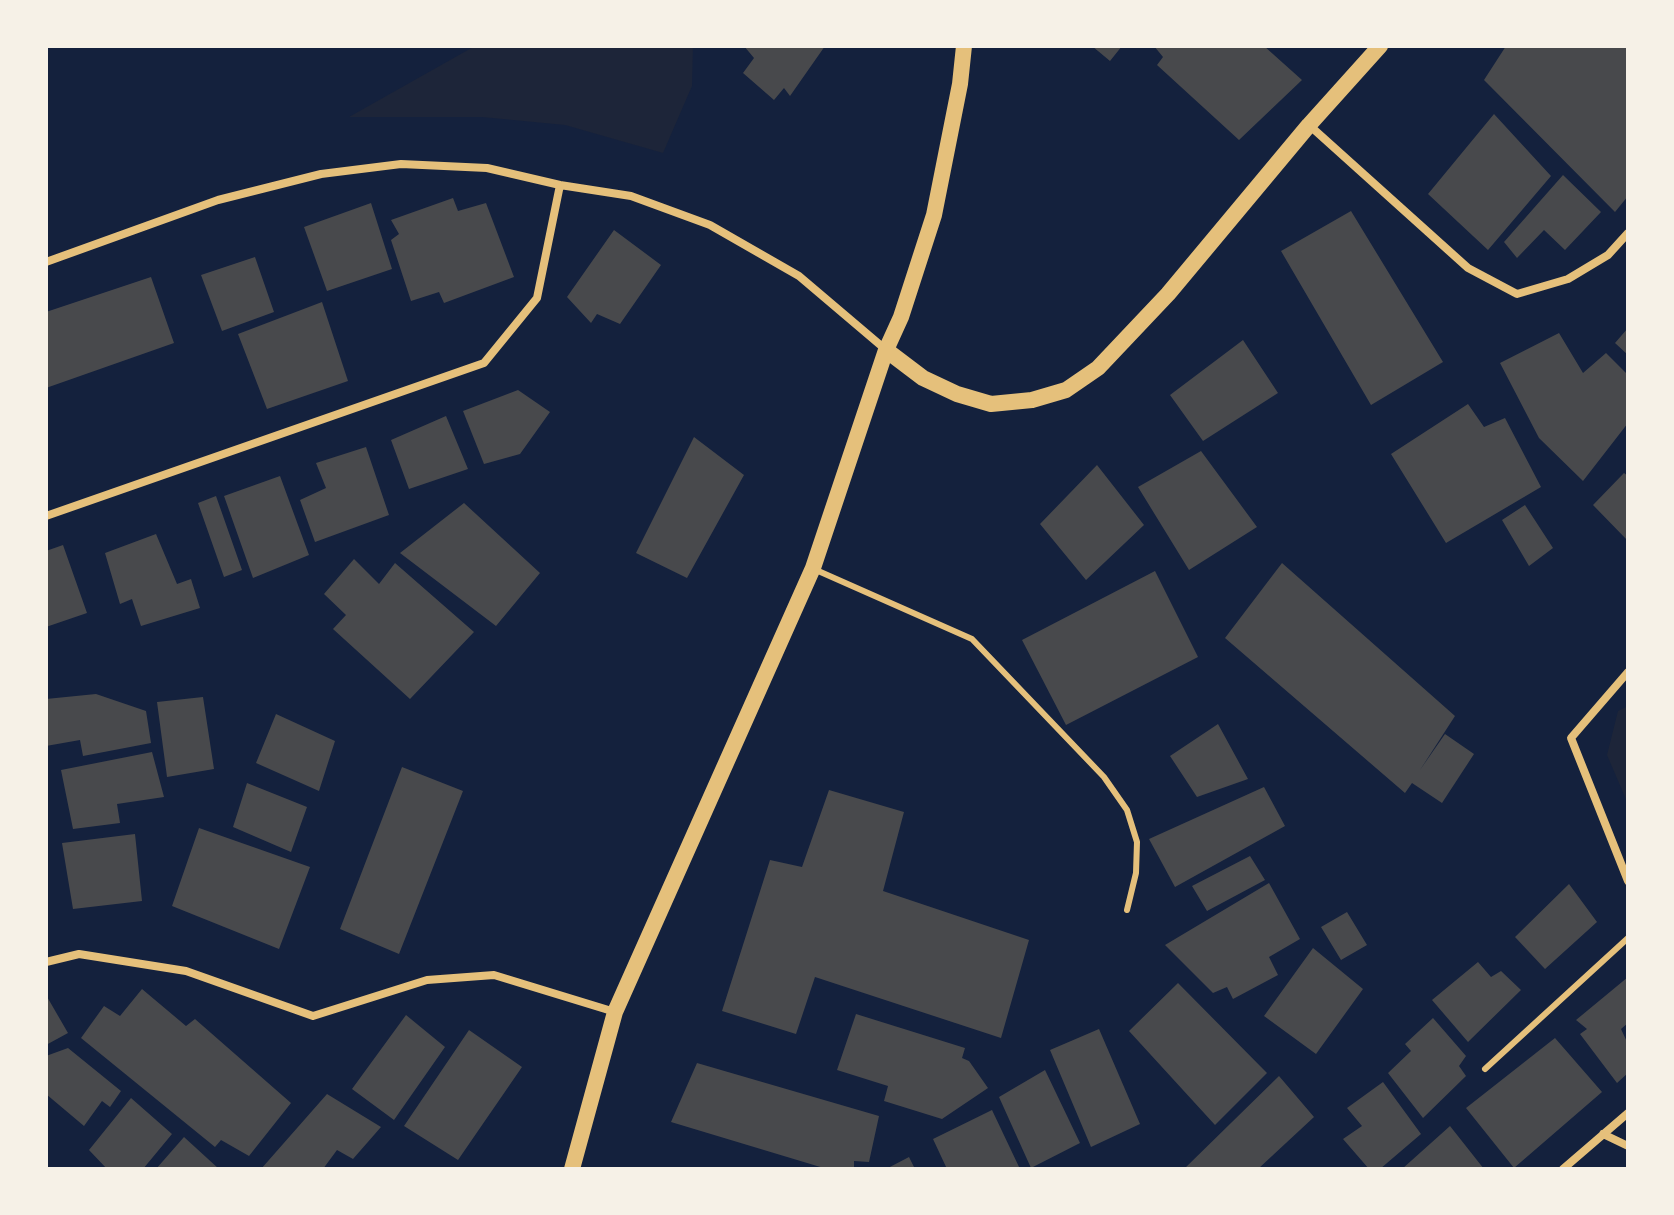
<!DOCTYPE html>
<html>
<head>
<meta charset="utf-8">
<style>
	body { margin:0 }
	#map { position:relative; width:1674px; height:1215px; overflow:hidden; background:#14213d; font-family:Overpass,sans-serif }
	canvas { display:block }
	.frame { position:absolute; inset:0; border:48px solid #f6f1e7; pointer-events:none }
</style>
</head>
<body>
<div id="map">
<canvas width="1674" height="1215"></canvas>
<div class="frame"></div>
</div>
<script>
const c = document.querySelector('canvas').getContext('2d');
c.lineJoin = 'round';
function fillPath(path, color) { c.fillStyle = color; c.fill(path, 'evenodd'); }
const poly = rows => new Path2D(rows.map(r => 'M' + r).join(''));
function stroke(path, color, width, dash) { c.strokeStyle = color; c.lineWidth = width; c.lineCap = dash ? 'butt' : 'round'; c.setLineDash(dash || []); c.stroke(path); }
fillPath(poly([
	[475,46,693,46,692,86,663,153,565,125,482,117,349,117],
	[1628,706,1628,804,1607,755,1618,711]
]), '#1d2539');
fillPath(poly([
	[744,46,825,46,790,96,784,88,774,100,743,73,754,58],
	[1092,46,1122,46,1110,61],
	[1154,46,1264,46,1302,80,1239,140,1157,65,1163,57],
	[1506,46,1628,46,1628,196,1615,212,1484,80],
	[1494,114,1551,176,1488,250,1428,194],
	[1563,175,1601,212,1565,250,1544,230,1517,258,1504,242],
	[453,198,458,211,486,203,514,277,444,303,439,292,411,301,391,240,399,234,391,220],
	[371,203,392,269,327,291,304,227],
	[1351,211,1443,362,1371,405,1281,251],
	[614,230,661,265,620,324,597,314,591,323,567,297],
	[255,257,274,312,222,331,201,275],
	[151,277,174,343,46,388,46,312],
	[322,302,348,381,267,409,238,334],
	[1628,328,1628,355,1615,343],
	[1559,333,1583,373,1606,353,1628,375,1628,423,1583,481,1539,438,1500,363],
	[1243,340,1278,393,1203,441,1170,395],
	[518,390,550,412,520,454,484,464,463,411],
	[1468,404,1484,427,1505,418,1541,487,1446,543,1391,454],
	[446,416,468,469,409,489,391,440],
	[694,437,744,475,687,578,636,553],
	[366,447,389,515,315,542,300,500,326,488,316,463],
	[1201,451,1257,527,1189,570,1138,487],
	[1097,465,1144,525,1086,580,1040,524],
	[1624,473,1628,476,1628,541,1593,505],
	[280,476,309,555,253,578,224,496],
	[216,496,242,570,224,577,198,503],
	[464,503,540,573,496,626,400,553],
	[1525,505,1553,548,1529,566,1502,520],
	[156,534,177,584,191,579,200,608,141,626,132,599,120,604,105,553],
	[63,545,87,613,46,627,46,551],
	[354,559,379,584,395,563,474,632,410,699,333,629,346,615,324,594],
	[1282,563,1455,716,1420,770,1445,734,1474,754,1442,803,1412,783,1405,793,1225,638],
	[1155,571,1198,657,1066,725,1022,640],
	[96,694,146,711,151,743,83,756,80,740,46,746,46,699],
	[203,697,214,769,167,777,157,702],
	[276,714,335,741,319,791,256,763],
	[1218,724,1248,779,1197,797,1170,756],
	[152,752,164,797,117,804,120,823,73,829,61,770],
	[402,767,463,791,399,954,340,929],
	[247,783,307,807,291,852,233,827],
	[1264,787,1285,826,1175,887,1149,839],
	[829,790,904,812,883,891,1029,940,1001,1038,815,977,796,1034,722,1011,770,860,802,867],
	[199,828,310,867,279,949,172,906],
	[135,834,142,901,73,909,62,843],
	[1250,856,1265,880,1207,911,1192,886],
	[1269,883,1300,939,1269,957,1278,975,1233,999,1227,987,1213,993,1165,945],
	[1569,884,1597,922,1545,969,1515,937],
	[1347,912,1367,945,1341,960,1321,927],
	[1313,948,1363,989,1316,1054,1264,1016],
	[1478,962,1491,977,1501,971,1521,990,1468,1042,1432,1000],
	[1628,977,1628,1023,1621,1029,1628,1044,1628,1073,1617,1083,1580,1034,1587,1029,1576,1020],
	[1178,983,1267,1073,1215,1125,1129,1031],
	[142,989,186,1026,195,1019,291,1103,249,1156,221,1140,215,1147,81,1038,104,1006,120,1016],
	[46,995,68,1033,46,1045],
	[856,1014,965,1048,962,1058,969,1061,988,1088,942,1119,884,1101,888,1086,837,1070],
	[406,1015,445,1047,394,1120,352,1089],
	[1433,1018,1466,1056,1459,1066,1466,1076,1423,1118,1388,1073,1411,1051,1405,1044],
	[1099,1029,1140,1124,1091,1147,1050,1050],
	[469,1030,522,1067,458,1160,404,1126],
	[1555,1038,1602,1092,1514,1168,1466,1108],
	[68,1048,121,1091,110,1107,102,1101,84,1126,46,1094,46,1056],
	[697,1063,879,1116,869,1162,854,1161,854,1169,827,1169,671,1122],
	[1045,1070,1080,1143,1031,1168,999,1097],
	[1279,1076,1314,1117,1258,1169,1184,1169],
	[1383,1082,1421,1134,1380,1169,1369,1169,1343,1139,1362,1126,1347,1108],
	[327,1094,381,1127,353,1159,337,1150,323,1169,261,1169],
	[131,1098,172,1134,143,1169,107,1169,89,1150],
	[992,1110,1020,1169,947,1169,933,1139],
	[1450,1126,1484,1169,1402,1169],
	[184,1137,219,1169,156,1169],
	[909,1157,915,1169,886,1169]
]), '#48494c');
stroke(poly([
	[816,570,972,639,1104,777,1127,810,1137,842,1136,873,1127,910],
	[1485,1069,1628,938]
]), '#e5c07b', 6);
stroke(poly([
	[1309,125,1468,268,1517,294,1568,279,1608,255,1628,233],
	[46,262,218,200,321,174,401,164,487,168,560,185,631,196,710,225,799,276,885,349],
	[46,516,484,363,537,298,560,185],
	[1628,672,1571,738,1628,881],
	[46,962,79,954,186,971,313,1016,427,980,494,975,615,1012],
	[1603,1134,1628,1146],
	[1563,1169,1628,1113]
]), '#e5c07b', 8);
stroke(poly([
	[886,350,923,378,957,394,991,404,1032,400,1066,390,1098,368,1168,294,1309,125,1380,46],
	[572,1169,615,1012,813,568,886,350,901,317,934,215,960,84,964,46]
]), '#e5c07b', 16);
</script>
</body>
</html>
